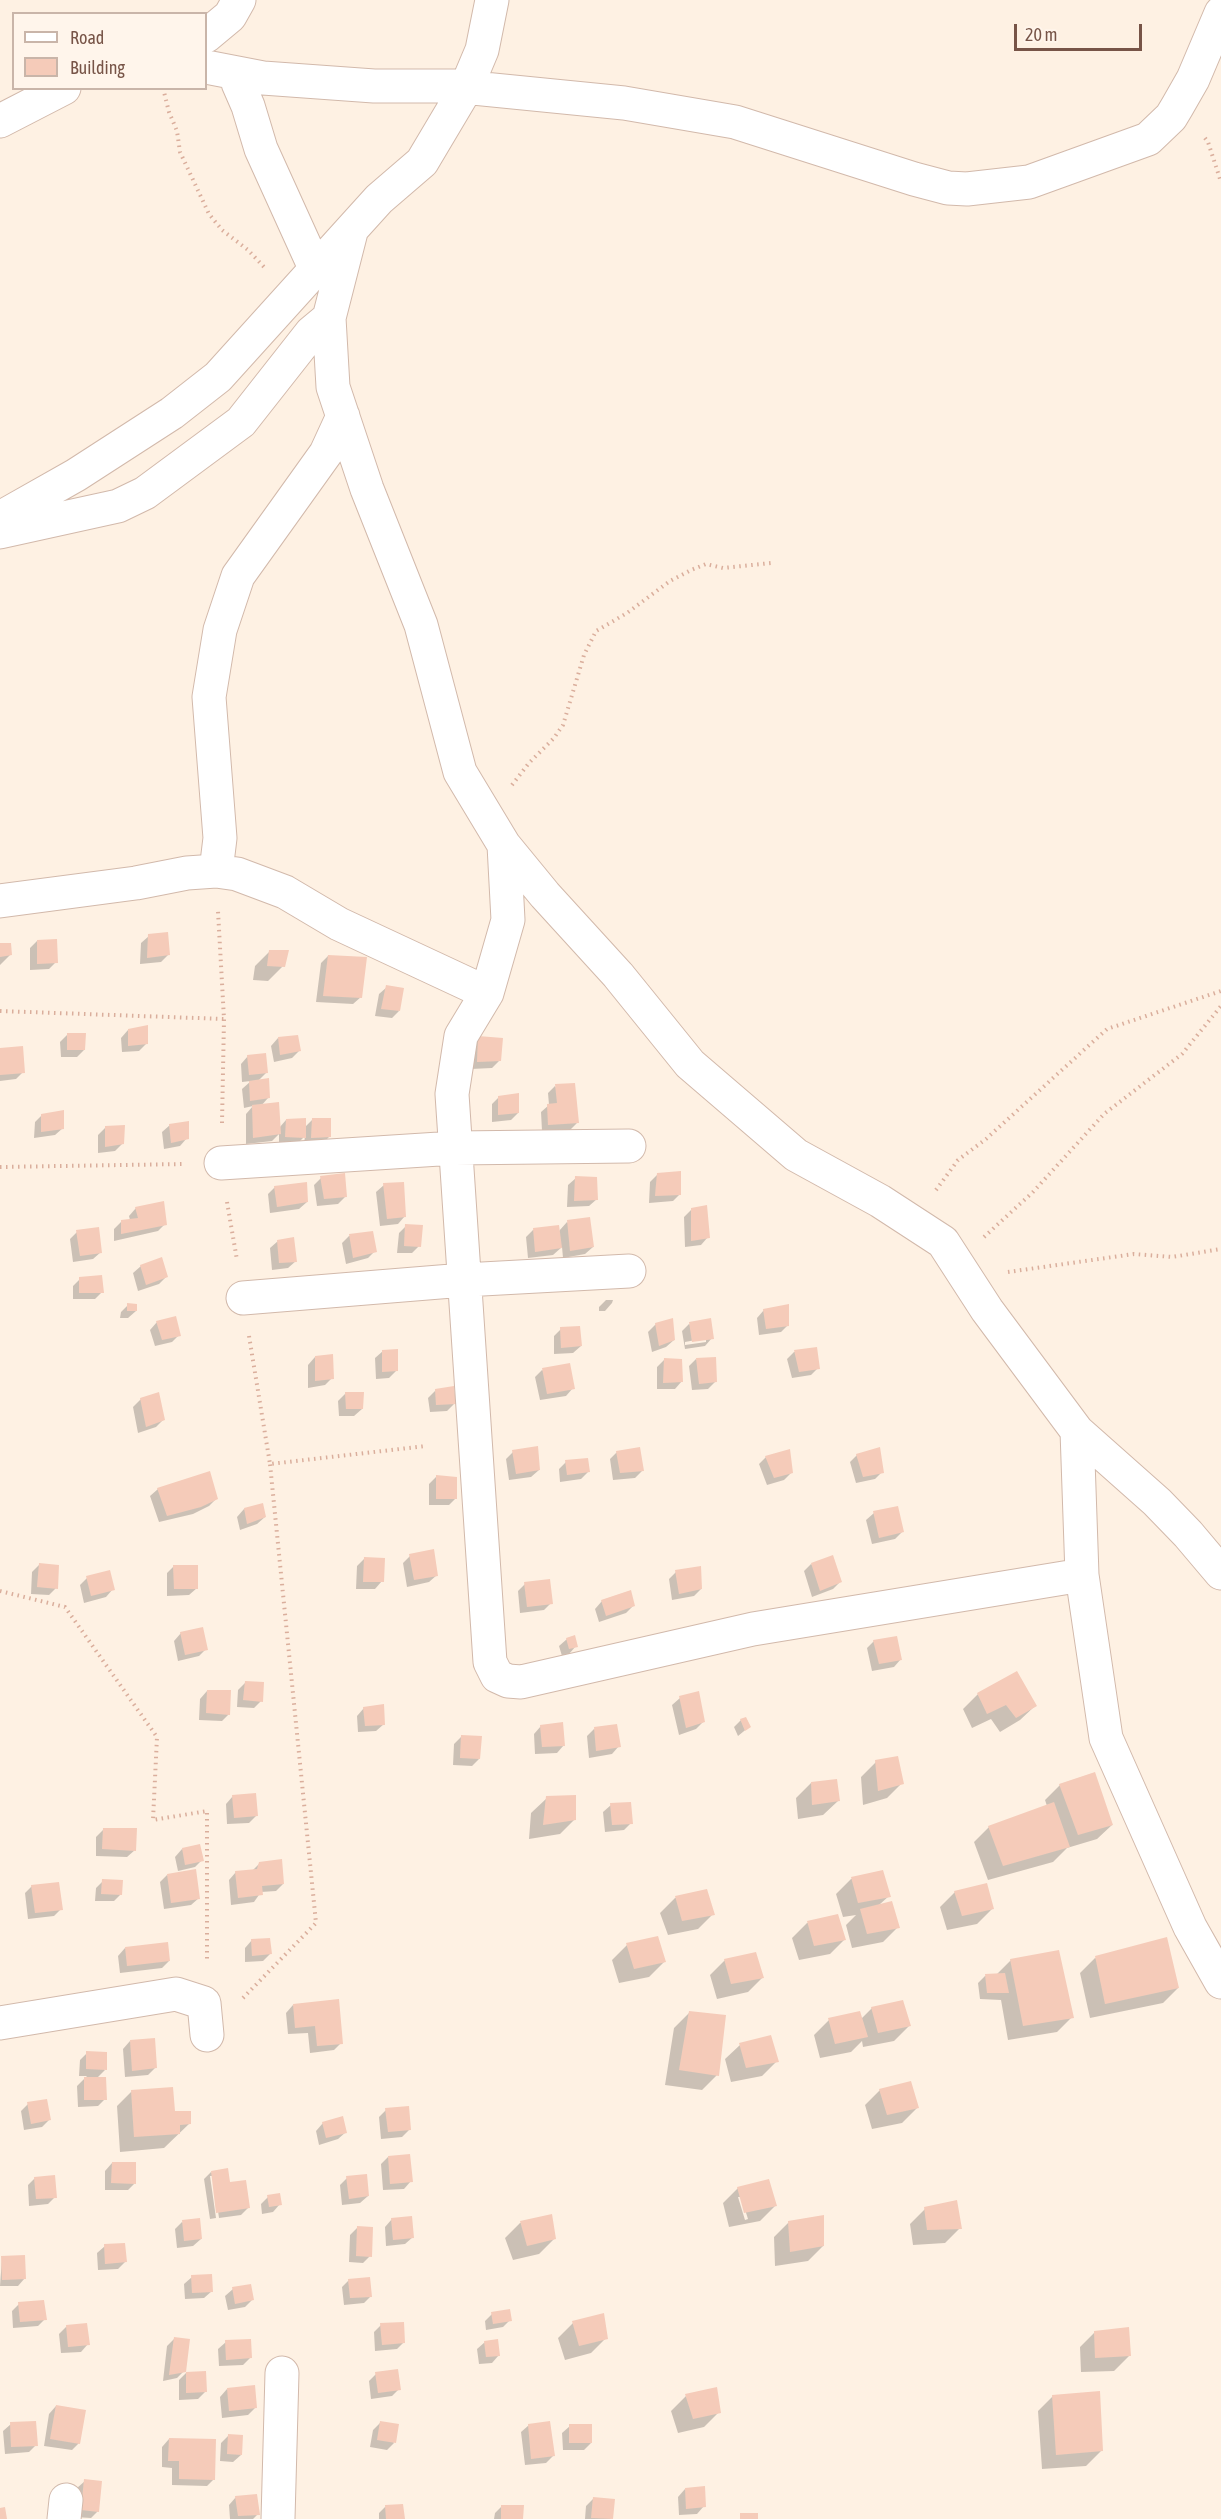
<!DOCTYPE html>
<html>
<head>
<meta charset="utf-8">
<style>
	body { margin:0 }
	#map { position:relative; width:1221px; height:2519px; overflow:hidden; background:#fef1e3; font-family:"Asap Condensed",sans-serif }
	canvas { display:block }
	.legend { position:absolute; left:12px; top:12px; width:195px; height:78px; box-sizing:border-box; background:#fff5eb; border:2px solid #c9b5a9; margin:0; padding:8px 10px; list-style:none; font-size:18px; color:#775447 }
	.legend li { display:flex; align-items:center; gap:12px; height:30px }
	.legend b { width:30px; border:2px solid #c9b5a9 }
	.scale { position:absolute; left:1014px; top:24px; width:128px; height:27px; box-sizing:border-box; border:3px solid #775447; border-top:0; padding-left:8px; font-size:18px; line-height:21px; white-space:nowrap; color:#775447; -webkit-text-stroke:4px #fff5eb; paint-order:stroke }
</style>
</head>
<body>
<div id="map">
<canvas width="1221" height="2519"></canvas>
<ul class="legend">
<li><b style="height:8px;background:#fff"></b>Road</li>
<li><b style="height:16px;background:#f5cbb9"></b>Building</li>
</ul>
<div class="scale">20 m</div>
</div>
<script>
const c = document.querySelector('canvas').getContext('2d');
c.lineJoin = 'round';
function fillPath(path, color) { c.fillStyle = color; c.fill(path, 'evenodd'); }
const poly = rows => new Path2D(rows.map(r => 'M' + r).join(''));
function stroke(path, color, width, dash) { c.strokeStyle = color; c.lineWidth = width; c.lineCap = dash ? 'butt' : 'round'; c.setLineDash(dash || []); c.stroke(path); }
fillPath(poly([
	[149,936,168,955,161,962,140,964,141,943],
	[37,941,56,962,49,969,30,970,30,948],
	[0,944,10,955,0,965],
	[270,951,283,966,268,981,253,980,255,966],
	[328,956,361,997,353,1004,316,1002,321,963],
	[387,987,399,1011,392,1018,375,1016,379,994],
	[128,1030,147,1043,139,1051,122,1052,121,1038],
	[68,1034,84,1050,77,1057,61,1057,60,1042],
	[278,1038,299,1051,292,1058,274,1062,271,1046],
	[478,1038,499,1061,492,1068,471,1069,471,1045],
	[0,1050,23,1072,16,1079,0,1081],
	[248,1056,266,1073,258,1081,268,1098,261,1106,279,1128,286,1120,304,1128,313,1119,329,1137,322,1144,304,1144,305,1136,297,1144,279,1144,279,1134,272,1141,246,1144,246,1114,253,1106,244,1108,242,1089,251,1081,242,1082,241,1064],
	[555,1086,577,1123,570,1130,542,1131,541,1112,549,1105,548,1093],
	[499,1097,518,1113,511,1120,492,1122,492,1104],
	[42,1115,63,1128,55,1135,34,1138,35,1122],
	[170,1125,187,1138,180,1146,164,1149,162,1132],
	[105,1128,122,1144,115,1151,98,1153,98,1135],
	[658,1174,680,1194,673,1201,649,1203,650,1182],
	[321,1178,345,1197,338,1204,317,1206,314,1185],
	[576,1178,597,1199,589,1206,567,1207,568,1185],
	[384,1185,405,1216,398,1224,380,1226,376,1192],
	[275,1187,307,1202,299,1209,270,1213,268,1194],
	[136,1208,165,1224,158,1231,114,1241,114,1229,121,1222,130,1220,129,1216],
	[691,1210,708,1237,701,1245,685,1247,684,1217],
	[567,1222,593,1247,585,1254,563,1258,562,1247,553,1255,528,1258,526,1237,533,1230,559,1231],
	[406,1226,419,1246,412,1253,397,1253,399,1233],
	[77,1232,101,1252,93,1259,73,1262,70,1239],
	[372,1232,375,1251,368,1258,346,1264,342,1243,349,1236],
	[278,1241,296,1261,288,1268,272,1270,270,1248],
	[141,1266,166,1277,159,1284,138,1291,133,1273],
	[80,1279,102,1292,95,1299,73,1299,73,1286],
	[606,1300,613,1300,612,1303,605,1311,599,1311,599,1307],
	[128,1305,136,1311,128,1318,120,1318,121,1312],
	[764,1310,788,1325,781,1332,759,1335,757,1318],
	[157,1322,179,1335,172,1342,155,1346,150,1330],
	[656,1324,674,1340,666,1347,652,1352,648,1332],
	[689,1324,712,1338,705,1346,685,1349,682,1331],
	[706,1338,706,1342,685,1345,685,1342],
	[561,1329,581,1346,573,1353,554,1354,554,1336],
	[816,1349,818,1368,811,1375,792,1378,787,1359,794,1352],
	[383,1351,396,1371,389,1378,376,1379,375,1358],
	[315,1357,332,1378,325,1385,308,1388,308,1365],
	[696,1359,716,1381,708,1389,692,1390,689,1366],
	[664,1360,682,1381,675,1389,657,1389,657,1367],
	[542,1370,573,1388,566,1396,540,1400,535,1377],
	[436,1390,454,1404,447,1411,430,1412,428,1398],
	[346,1393,362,1409,354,1416,339,1416,338,1401],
	[141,1399,164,1419,156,1427,138,1433,133,1407],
	[513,1452,539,1470,531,1477,509,1480,506,1459],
	[617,1452,642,1471,635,1478,613,1480,610,1459],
	[857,1455,882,1472,875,1479,856,1483,850,1462],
	[766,1457,791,1473,784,1480,767,1485,759,1464],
	[566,1462,588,1472,581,1479,560,1482,559,1469],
	[436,1477,456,1498,449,1505,429,1505,429,1484],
	[158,1489,216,1499,209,1506,193,1514,159,1522,150,1496],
	[244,1509,265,1517,257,1524,240,1530,237,1517],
	[874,1513,902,1532,895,1539,872,1544,866,1520],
	[410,1556,437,1575,429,1582,407,1587,403,1563],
	[364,1559,382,1581,375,1589,356,1589,357,1566],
	[40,1564,56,1588,49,1595,31,1594,32,1572],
	[811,1564,840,1582,833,1589,812,1597,804,1571],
	[174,1566,197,1588,189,1595,167,1596,167,1573],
	[676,1572,701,1589,694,1596,672,1600,669,1579],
	[87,1578,113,1589,106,1597,84,1603,80,1585],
	[525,1584,551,1603,544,1610,520,1613,518,1591],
	[602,1601,633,1606,626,1613,599,1622,595,1609],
	[181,1633,206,1649,199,1656,178,1661,174,1641],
	[567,1639,576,1646,569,1654,562,1656,559,1646],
	[874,1641,901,1659,894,1667,872,1671,867,1648],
	[246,1682,261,1701,254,1708,237,1707,238,1690],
	[207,1691,229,1714,222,1721,199,1720,200,1699],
	[978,1694,1035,1706,1020,1720,1000,1732,991,1719,972,1728,963,1709],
	[680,1698,704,1721,696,1729,679,1735,672,1705],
	[364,1708,384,1724,376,1731,358,1732,357,1716],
	[741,1720,749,1727,738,1736,734,1727],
	[541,1726,564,1745,557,1753,535,1754,534,1734],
	[594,1729,619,1746,612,1754,589,1758,587,1736],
	[461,1737,479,1759,472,1766,453,1765,454,1744],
	[876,1762,902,1783,887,1798,863,1805,861,1777],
	[811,1783,838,1801,823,1815,798,1819,796,1798],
	[1060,1785,1112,1825,1097,1839,1067,1848,1053,1862,988,1880,974,1842,989,1827,1047,1806,1045,1800],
	[233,1796,257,1815,249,1823,227,1824,226,1804],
	[547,1798,575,1819,560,1834,529,1839,531,1813],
	[611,1805,631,1823,624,1830,605,1832,603,1812],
	[104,1829,135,1850,127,1857,96,1856,96,1837],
	[182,1849,202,1860,195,1867,178,1871,175,1857],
	[260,1863,283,1884,276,1891,261,1892,254,1902,231,1905,229,1880,236,1872,252,1871],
	[882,1872,889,1896,879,1905,898,1927,883,1942,852,1948,846,1925,856,1915,843,1917,836,1894,851,1879],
	[167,1875,199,1898,191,1905,164,1909,160,1882],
	[103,1881,121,1894,114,1901,95,1901,96,1888],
	[32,1886,61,1909,54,1916,28,1919,25,1893],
	[706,1890,713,1914,698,1929,668,1935,660,1913,675,1898],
	[955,1892,992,1909,977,1924,947,1930,940,1907],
	[837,1915,845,1939,830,1954,799,1960,792,1938,807,1923],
	[252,1940,270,1954,263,1961,245,1962,245,1948],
	[627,1945,664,1962,649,1977,619,1983,612,1960],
	[125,1948,169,1961,162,1968,120,1973,118,1956],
	[1095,1958,1178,1988,1163,2003,1090,2018,1080,1973],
	[725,1960,763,1977,748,1992,717,1999,710,1975],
	[1011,1960,1072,2017,1057,2032,1008,2040,1001,2000,980,1999,978,1983,985,1976,996,1975],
	[293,2005,341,2043,334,2050,310,2053,308,2033,288,2034,286,2013],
	[872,2008,909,2026,894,2041,863,2047,862,2041,851,2052,820,2058,814,2035,829,2020,861,2019],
	[689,2013,717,2075,702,2090,665,2085,674,2028],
	[130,2041,155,2068,148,2075,125,2077,123,2049],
	[740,2045,777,2061,762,2076,731,2082,725,2059],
	[87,2053,105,2070,97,2078,105,2099,98,2106,78,2107,77,2086,87,2076,79,2076,80,2060],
	[880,2090,917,2108,902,2123,872,2129,865,2105],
	[132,2091,174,2113,190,2123,164,2148,120,2152,117,2106],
	[28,2104,49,2120,42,2127,24,2130,21,2111],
	[386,2110,409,2130,402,2137,381,2139,379,2117],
	[323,2123,346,2132,338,2139,319,2145,316,2131],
	[388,2157,411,2181,404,2189,383,2190,381,2164],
	[112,2163,135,2183,128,2190,105,2190,105,2171],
	[211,2172,249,2207,241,2215,219,2218,213,2176,210,2176,216,2218,210,2219,204,2179],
	[35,2178,55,2197,48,2204,29,2206,28,2185],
	[347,2178,368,2196,360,2203,342,2205,340,2185],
	[738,2188,775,2206,760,2221,729,2227,723,2203],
	[738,2197,741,2197,748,2219,745,2220],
	[268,2197,280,2204,273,2212,262,2214,261,2204],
	[925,2209,960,2228,945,2243,913,2245,910,2224],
	[551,2215,554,2239,539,2254,513,2260,505,2238,520,2223],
	[392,2219,413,2237,405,2244,386,2246,385,2227],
	[182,2222,201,2239,193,2246,177,2248,175,2229],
	[789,2222,823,2246,808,2261,775,2266,774,2237],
	[357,2228,370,2256,363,2263,349,2262,350,2235],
	[105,2246,125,2262,118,2269,98,2270,97,2253],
	[2,2258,25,2278,18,2286,0,2286],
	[192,2277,212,2291,204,2298,185,2299,184,2284],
	[349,2280,371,2296,364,2303,344,2305,342,2287],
	[233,2289,252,2300,245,2307,228,2310,225,2296],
	[19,2304,45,2319,38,2326,13,2328,12,2311],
	[492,2314,510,2320,503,2327,486,2330,485,2321],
	[573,2323,606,2338,591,2353,565,2360,558,2338],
	[381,2325,404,2342,397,2349,375,2351,374,2332],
	[67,2326,88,2344,81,2352,61,2353,59,2334],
	[1095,2332,1129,2356,1114,2371,1081,2372,1080,2347],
	[174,2339,184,2371,177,2378,163,2381,167,2346],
	[226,2342,250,2358,243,2365,219,2366,218,2349],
	[485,2342,499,2355,492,2363,479,2364,477,2349],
	[186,2373,205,2392,198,2399,179,2400,179,2380],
	[376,2374,399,2389,392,2396,371,2399,369,2381],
	[227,2389,255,2408,248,2415,222,2418,220,2397],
	[686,2396,719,2412,704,2427,678,2433,671,2411],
	[1053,2396,1101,2451,1086,2466,1042,2469,1038,2411],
	[56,2406,79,2443,72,2450,44,2446,49,2414],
	[380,2423,394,2443,387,2450,370,2447,373,2430],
	[11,2424,36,2445,29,2452,5,2454,3,2431],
	[529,2425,553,2456,546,2463,525,2465,521,2432],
	[570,2426,591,2443,584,2450,563,2450,562,2433],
	[228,2436,241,2455,233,2462,220,2461,221,2443],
	[169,2439,214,2479,207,2486,172,2485,172,2468,162,2467,162,2447],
	[85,2481,98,2511,91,2518,75,2517,77,2488],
	[685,2489,704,2506,697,2514,679,2515,678,2497],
	[236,2497,258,2514,253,2519,230,2519,229,2505],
	[593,2499,614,2500,611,2519,585,2519,586,2506],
	[386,2506,403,2519,379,2519,379,2513],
	[502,2506,522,2519,494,2519,495,2513]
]), '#0003');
fillPath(poly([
	[168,932,170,955,147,958,148,934],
	[57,939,58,963,37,964,37,940],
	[0,943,11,943,12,955,0,957],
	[269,950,289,950,285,967,267,966],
	[328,955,367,957,362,998,323,996],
	[386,985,404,988,400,1011,381,1009],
	[148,1025,148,1044,128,1046,128,1029],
	[67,1033,86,1033,85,1050,67,1050],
	[298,1035,301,1051,280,1055,278,1037],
	[478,1036,503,1038,501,1061,477,1062],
	[23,1046,25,1073,0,1075,0,1048],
	[266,1053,268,1073,249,1075,247,1055],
	[269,1078,270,1098,250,1101,249,1081],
	[575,1083,579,1123,548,1125,547,1104,557,1103,555,1084],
	[519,1093,519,1113,498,1115,498,1096],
	[279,1102,281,1134,253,1138,252,1105],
	[64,1110,64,1129,41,1132,41,1114],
	[306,1118,306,1138,285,1137,286,1119],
	[312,1118,331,1118,331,1137,311,1138],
	[189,1121,189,1139,171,1143,169,1124],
	[125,1125,124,1144,105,1147,105,1126],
	[681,1171,681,1195,655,1196,657,1173],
	[345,1173,347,1197,324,1199,320,1176],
	[575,1176,597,1177,598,1200,574,1201],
	[307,1182,308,1202,277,1207,274,1186],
	[404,1182,406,1217,387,1219,383,1183],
	[164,1201,167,1225,121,1234,121,1220,138,1218,135,1207],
	[707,1205,710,1238,691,1241,691,1208],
	[590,1217,594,1247,570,1251,567,1220],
	[405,1224,423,1225,421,1247,404,1246],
	[559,1225,562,1248,535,1252,533,1228],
	[99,1227,102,1253,80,1256,76,1230],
	[373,1231,377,1252,353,1258,349,1234],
	[294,1237,297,1262,279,1263,277,1240],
	[162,1257,168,1277,146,1285,140,1265],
	[102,1275,104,1293,79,1293,79,1277],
	[127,1303,137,1304,137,1311,127,1311],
	[789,1304,789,1326,766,1329,763,1309],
	[176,1316,181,1336,162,1340,156,1321],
	[673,1318,675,1340,659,1346,655,1323],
	[711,1318,714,1339,692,1342,689,1322],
	[580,1326,582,1346,561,1348,560,1327],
	[817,1347,820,1369,799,1372,794,1350],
	[398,1349,398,1371,382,1372,382,1350],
	[333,1354,334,1379,315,1381,315,1356],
	[716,1357,717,1382,699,1384,696,1358],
	[664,1358,682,1359,683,1382,663,1383],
	[570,1363,575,1389,547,1394,542,1368],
	[454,1386,456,1404,436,1405,435,1389],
	[159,1392,165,1420,146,1427,140,1398],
	[345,1392,364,1392,363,1409,346,1409],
	[538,1446,540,1470,516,1474,512,1450],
	[640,1447,644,1471,620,1473,616,1451],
	[880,1447,884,1473,863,1477,856,1454],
	[790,1449,793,1473,774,1478,765,1456],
	[588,1458,590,1472,567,1475,565,1460],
	[210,1471,218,1499,201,1507,167,1516,157,1488],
	[436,1475,457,1477,457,1499,436,1499],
	[263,1503,266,1517,247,1524,244,1508],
	[898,1506,904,1532,879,1538,873,1511],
	[434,1549,438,1576,414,1580,409,1554],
	[833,1555,842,1582,820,1591,811,1563],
	[364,1557,385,1558,384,1582,363,1582],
	[39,1563,59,1565,58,1589,37,1587],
	[173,1565,198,1565,198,1589,174,1589],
	[701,1566,702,1589,679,1594,675,1570],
	[110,1570,115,1590,91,1596,86,1576],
	[550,1579,553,1604,527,1607,524,1582],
	[631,1590,635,1606,606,1616,601,1600],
	[203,1627,208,1650,185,1655,180,1632],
	[575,1635,578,1647,569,1649,566,1638],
	[897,1636,902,1660,879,1664,873,1640],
	[1017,1671,1037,1706,1016,1718,1006,1705,987,1714,977,1693],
	[245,1681,264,1682,263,1702,243,1700],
	[207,1690,231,1690,230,1715,206,1713],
	[699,1691,705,1722,686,1728,679,1696],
	[384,1704,385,1725,365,1726,363,1707],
	[746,1717,751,1727,745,1731,740,1719],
	[563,1722,565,1746,542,1747,540,1725],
	[617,1724,621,1747,596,1751,594,1727],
	[461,1735,482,1736,480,1759,460,1758],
	[898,1756,904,1784,878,1791,875,1760],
	[1095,1772,1113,1825,1078,1835,1059,1784],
	[837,1779,840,1801,812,1805,811,1782],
	[256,1793,258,1816,234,1818,232,1795],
	[576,1795,576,1820,543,1825,546,1796],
	[631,1802,633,1824,612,1825,610,1803],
	[1054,1802,1070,1847,1003,1866,988,1826],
	[103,1828,137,1828,136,1851,102,1849],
	[200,1844,204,1861,185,1865,182,1848],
	[282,1859,284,1884,262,1886,263,1895,238,1898,235,1871,257,1869,259,1862],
	[196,1869,200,1899,171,1903,167,1874],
	[883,1870,891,1897,858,1903,851,1877],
	[102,1879,123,1880,122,1895,101,1894],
	[59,1882,63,1910,35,1913,31,1885],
	[987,1883,994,1909,962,1916,954,1891],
	[707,1889,715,1915,682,1921,675,1896],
	[892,1901,900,1928,867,1934,860,1909],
	[838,1914,846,1940,814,1946,807,1921],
	[658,1936,666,1962,634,1969,626,1943],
	[1167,1937,1179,1988,1105,2004,1095,1956],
	[270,1938,272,1954,252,1956,251,1939],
	[168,1942,170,1961,127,1966,125,1947],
	[1059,1950,1074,2018,1023,2026,1010,1959],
	[756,1952,764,1978,731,1984,724,1959],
	[1005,1973,1009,1993,987,1993,985,1974],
	[339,1999,343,2044,317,2046,315,2026,295,2028,293,2004],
	[903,2000,911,2026,878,2033,871,2007],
	[689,2011,726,2015,719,2076,679,2070],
	[860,2011,868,2037,835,2044,828,2018],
	[771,2035,779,2062,746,2068,739,2043],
	[155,2038,157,2068,132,2071,130,2040],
	[86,2051,107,2052,107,2070,86,2069],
	[84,2077,106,2077,107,2100,84,2100],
	[911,2081,919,2108,887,2115,879,2089],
	[173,2087,175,2111,191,2111,191,2124,180,2125,180,2134,134,2137,131,2090],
	[47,2099,51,2120,31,2124,27,2102],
	[409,2106,411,2130,388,2132,385,2108],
	[343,2116,347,2133,326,2138,322,2122],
	[410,2154,413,2182,390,2184,388,2156],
	[112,2162,136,2162,136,2184,111,2183],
	[228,2168,230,2182,246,2180,250,2208,216,2213,211,2171],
	[367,2174,369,2196,349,2199,346,2176],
	[55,2175,57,2198,36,2199,34,2177],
	[769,2179,777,2206,744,2213,737,2187],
	[280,2193,282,2205,269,2207,267,2195],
	[957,2200,962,2229,927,2230,924,2207],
	[552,2214,556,2239,527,2246,520,2221],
	[824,2215,824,2246,790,2252,788,2221],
	[412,2216,414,2238,393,2240,391,2218],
	[200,2218,202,2239,184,2241,182,2220],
	[357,2226,373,2227,372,2257,356,2256],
	[125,2243,127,2262,105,2264,104,2244],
	[25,2255,26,2279,2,2280,1,2256],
	[212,2274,213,2292,192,2293,191,2275],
	[370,2277,372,2297,350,2298,348,2279],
	[251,2284,254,2300,235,2304,232,2287],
	[44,2300,47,2320,20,2322,18,2302],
	[510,2309,512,2321,493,2324,491,2312],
	[604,2313,608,2339,579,2346,572,2321],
	[404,2322,405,2343,382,2345,380,2323],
	[87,2323,90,2345,68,2347,66,2325],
	[1129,2327,1131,2356,1095,2358,1094,2331],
	[174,2337,190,2339,186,2372,169,2375],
	[251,2339,252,2358,226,2360,225,2340],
	[498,2339,500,2356,486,2357,484,2341],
	[398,2369,401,2390,378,2393,375,2372],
	[206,2371,207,2392,186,2393,186,2372],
	[255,2385,257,2408,229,2411,227,2388],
	[717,2387,721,2413,693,2419,685,2394],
	[1100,2391,1103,2451,1056,2455,1052,2395],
	[56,2405,86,2410,80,2444,50,2439],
	[36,2421,38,2446,11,2447,10,2422],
	[380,2421,399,2424,396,2443,377,2440],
	[550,2421,555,2456,531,2459,528,2424],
	[569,2424,592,2424,592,2443,569,2443],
	[228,2434,243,2435,242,2455,227,2454],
	[169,2438,216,2439,215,2480,179,2479,179,2461,168,2461],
	[84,2479,102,2481,99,2512,81,2510],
	[705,2486,706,2507,686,2509,685,2488],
	[257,2494,260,2515,238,2516,235,2496],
	[593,2497,615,2499,613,2519,591,2518],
	[403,2504,405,2519,386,2519,385,2505],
	[501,2505,524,2505,523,2519,501,2519],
	[5,2507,7,2519,0,2519,0,2508],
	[740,2513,758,2513,758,2519,740,2519]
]), '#f5cbb9');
const street = poly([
	[206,36,230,16,239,0],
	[206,67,263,78,374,86,453,86,624,103,735,122,914,179,948,188,967,189,1029,182,1148,139,1171,117,1177,107,1193,79,1221,13],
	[241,74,238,83,248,106,261,149,315,268],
	[0,121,64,88],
	[351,232,329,318,333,387,367,489,421,625,460,772,504,845],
	[0,518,76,475,172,413,218,377,379,199,422,162,466,88,482,50,492,0],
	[0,532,118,506,145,493,241,422,311,333,329,318],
	[216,871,220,838,209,697,220,630,238,576,326,453,343,416],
	[0,901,136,883,187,873,216,871,237,874,285,892,339,924,487,993,508,920,504,845,545,895,618,975,690,1064,796,1155,880,1201,943,1242,987,1310,1077,1431,1082,1575,1106,1738,1190,1927,1221,1982],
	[487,993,461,1036,452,1094,490,1662,497,1676,508,1681,521,1682,753,1629,1082,1575],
	[221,1163,455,1148,629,1146],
	[243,1298,464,1280,629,1271],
	[1077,1431,1157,1502,1188,1534,1221,1573],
	[0,2023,176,1994,204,2003,207,2035],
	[64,2519,66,2500],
	[278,2519,282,2373]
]);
stroke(street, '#d2b9ab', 35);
stroke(poly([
	[163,88,169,112,177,131,180,152,209,214,222,230,248,250,264,267],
	[1205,138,1208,142,1221,182],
	[512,785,529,763,554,738,563,725,584,655,596,631,627,613,670,581,691,570,706,564,723,568,771,563],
	[0,1011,224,1019,218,911],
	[222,1123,224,1019],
	[0,1167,184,1164],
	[936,1190,958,1160,986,1139,1107,1029,1221,991],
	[227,1202,237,1260],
	[984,1237,1033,1192,1104,1114,1182,1054,1221,1006],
	[1008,1272,1134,1254,1172,1257,1221,1249],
	[249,1336,270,1464,426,1446],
	[0,1591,65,1607,157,1737,153,1820,207,1811,207,1963],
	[243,1998,316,1923,270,1464]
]), '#daae9c', 4, [1.5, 4.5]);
stroke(street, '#fff', 33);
</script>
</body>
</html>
